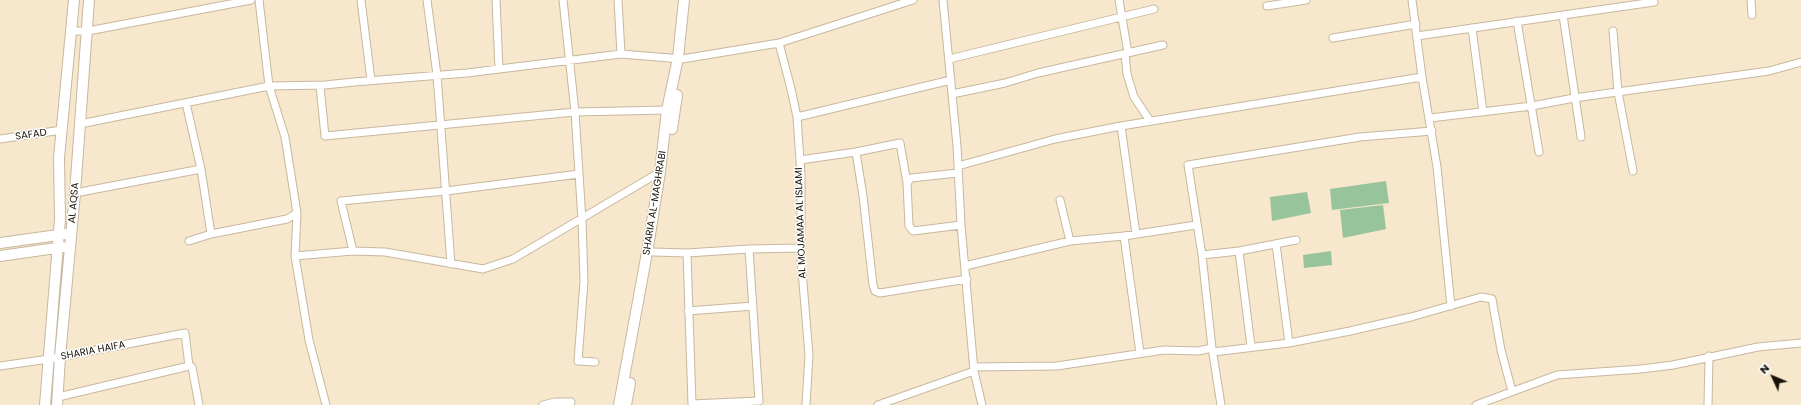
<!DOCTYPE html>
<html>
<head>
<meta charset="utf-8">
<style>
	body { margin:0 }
	#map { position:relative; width:1801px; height:405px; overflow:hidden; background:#f7e7cc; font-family:Poppins,sans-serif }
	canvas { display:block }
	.north { position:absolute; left:1753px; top:357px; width:40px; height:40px; -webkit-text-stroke:3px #fff; paint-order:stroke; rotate:314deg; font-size:11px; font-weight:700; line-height:16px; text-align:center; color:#181309 }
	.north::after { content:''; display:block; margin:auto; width:14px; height:18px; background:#181309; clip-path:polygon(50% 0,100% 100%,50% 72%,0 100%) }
</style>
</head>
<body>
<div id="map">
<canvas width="1801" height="405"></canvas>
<div class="north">N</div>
</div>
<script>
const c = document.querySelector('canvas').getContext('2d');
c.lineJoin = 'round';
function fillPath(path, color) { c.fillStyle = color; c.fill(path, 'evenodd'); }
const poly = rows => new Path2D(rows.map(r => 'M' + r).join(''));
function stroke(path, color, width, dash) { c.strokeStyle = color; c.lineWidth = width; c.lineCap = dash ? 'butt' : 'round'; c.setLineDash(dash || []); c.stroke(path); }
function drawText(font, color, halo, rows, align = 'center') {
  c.font = font + ' Poppins,sans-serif'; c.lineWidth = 3; c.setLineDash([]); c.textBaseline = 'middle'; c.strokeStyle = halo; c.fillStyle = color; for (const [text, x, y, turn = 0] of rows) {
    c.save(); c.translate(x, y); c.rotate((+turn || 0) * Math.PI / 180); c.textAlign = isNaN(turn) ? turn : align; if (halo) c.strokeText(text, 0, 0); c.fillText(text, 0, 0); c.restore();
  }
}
fillPath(poly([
	[1386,181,1389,203,1332,210,1330,189],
	[1307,192,1311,213,1272,221,1270,197],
	[1383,205,1386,229,1343,238,1340,210],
	[1331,251,1332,265,1304,268,1303,255]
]), '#97c49b');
const minor = poly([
	[259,0,269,86,285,137,297,213,295,256,309,340,326,405],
	[361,0,371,80],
	[427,0,437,75,451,264],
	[496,0,499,69],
	[563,0,575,112,582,220,584,281,578,361,595,362],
	[618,0,621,54],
	[943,0,957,146,961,225,974,371,982,405],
	[1119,0,1128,53],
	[1412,0,1422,77,1437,167,1451,306],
	[1751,0,1752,15],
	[1267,6,1306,0],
	[1563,15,1581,137],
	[1517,21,1539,152],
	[1472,28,1483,112],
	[72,31,88,31,251,0],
	[1613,31,1618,92,1633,171],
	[1417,36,1654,2],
	[1333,38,1416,24],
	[779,43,791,89,797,117,801,175,801,259,809,355,806,405],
	[1125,54,1127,74,1134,97,1150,121],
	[949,59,1154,9],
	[320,86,325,136,575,112,667,110],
	[952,94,1005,83,1038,73,1163,45],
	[186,103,201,169,211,234],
	[797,117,951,80],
	[1430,118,1532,106,1574,98,1769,71,1801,62],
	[80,124,269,86,325,85,354,82,467,73,621,54,682,59,779,43,913,0],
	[1121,126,1422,77],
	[0,139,62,130],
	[856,152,900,143,907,183],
	[800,160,856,152,863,196,873,285,875,291,880,293,967,279],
	[958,166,1055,139,1121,126,1136,234],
	[958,173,911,178,907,183,909,226,913,231,961,225],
	[75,193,201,169],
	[1060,200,1070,241],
	[1124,236,1140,353],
	[189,241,211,234,287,219,297,213],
	[1276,244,1289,343],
	[353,251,341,201,446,191,579,174],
	[1239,251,1251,346],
	[653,252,687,253,749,249,801,248],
	[687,253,692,404,759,401,749,249],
	[1202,255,1239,251,1296,240],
	[295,256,353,251,385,252,483,269,513,259,660,172],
	[965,266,1070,241,1124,236,1196,225],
	[688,311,753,306],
	[1212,348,1202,255,1188,165,1360,137,1432,131],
	[1213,352,1289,343,1350,331,1411,317,1481,297,1492,299,1501,350,1512,391],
	[0,366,49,359,185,333,189,366],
	[974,367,1057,366,1164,350,1198,351,1212,348,1221,405],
	[58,397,189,366,192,367,199,405],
	[543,405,555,402,571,402],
	[878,405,974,371],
	[1476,405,1557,375,1641,369,1673,365,1758,347,1801,343],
	[1708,405,1709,356]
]);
const secondary = poly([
	[672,129,677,95],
	[0,243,65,234],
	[0,256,63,247],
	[45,405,60,219,59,158,74,0],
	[57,405,60,357,75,193,89,0],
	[619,405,648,247,660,172,667,110,678,58,684,0],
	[626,405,630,383]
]);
stroke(minor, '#c7b89e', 9);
stroke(secondary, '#c7b89e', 12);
stroke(minor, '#fff', 7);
stroke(secondary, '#fff', 10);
drawText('10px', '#181309', '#fff', [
	["SAFAD",31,135,-8],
	["AL AQSA",74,203,-85],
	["SHARIA AL-MAGHRABI",655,203,-81],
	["AL MOJAMAA AL ISLAMI",801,223,-92],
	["SHARIA HAIFA",93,351,-11]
]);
</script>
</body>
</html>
